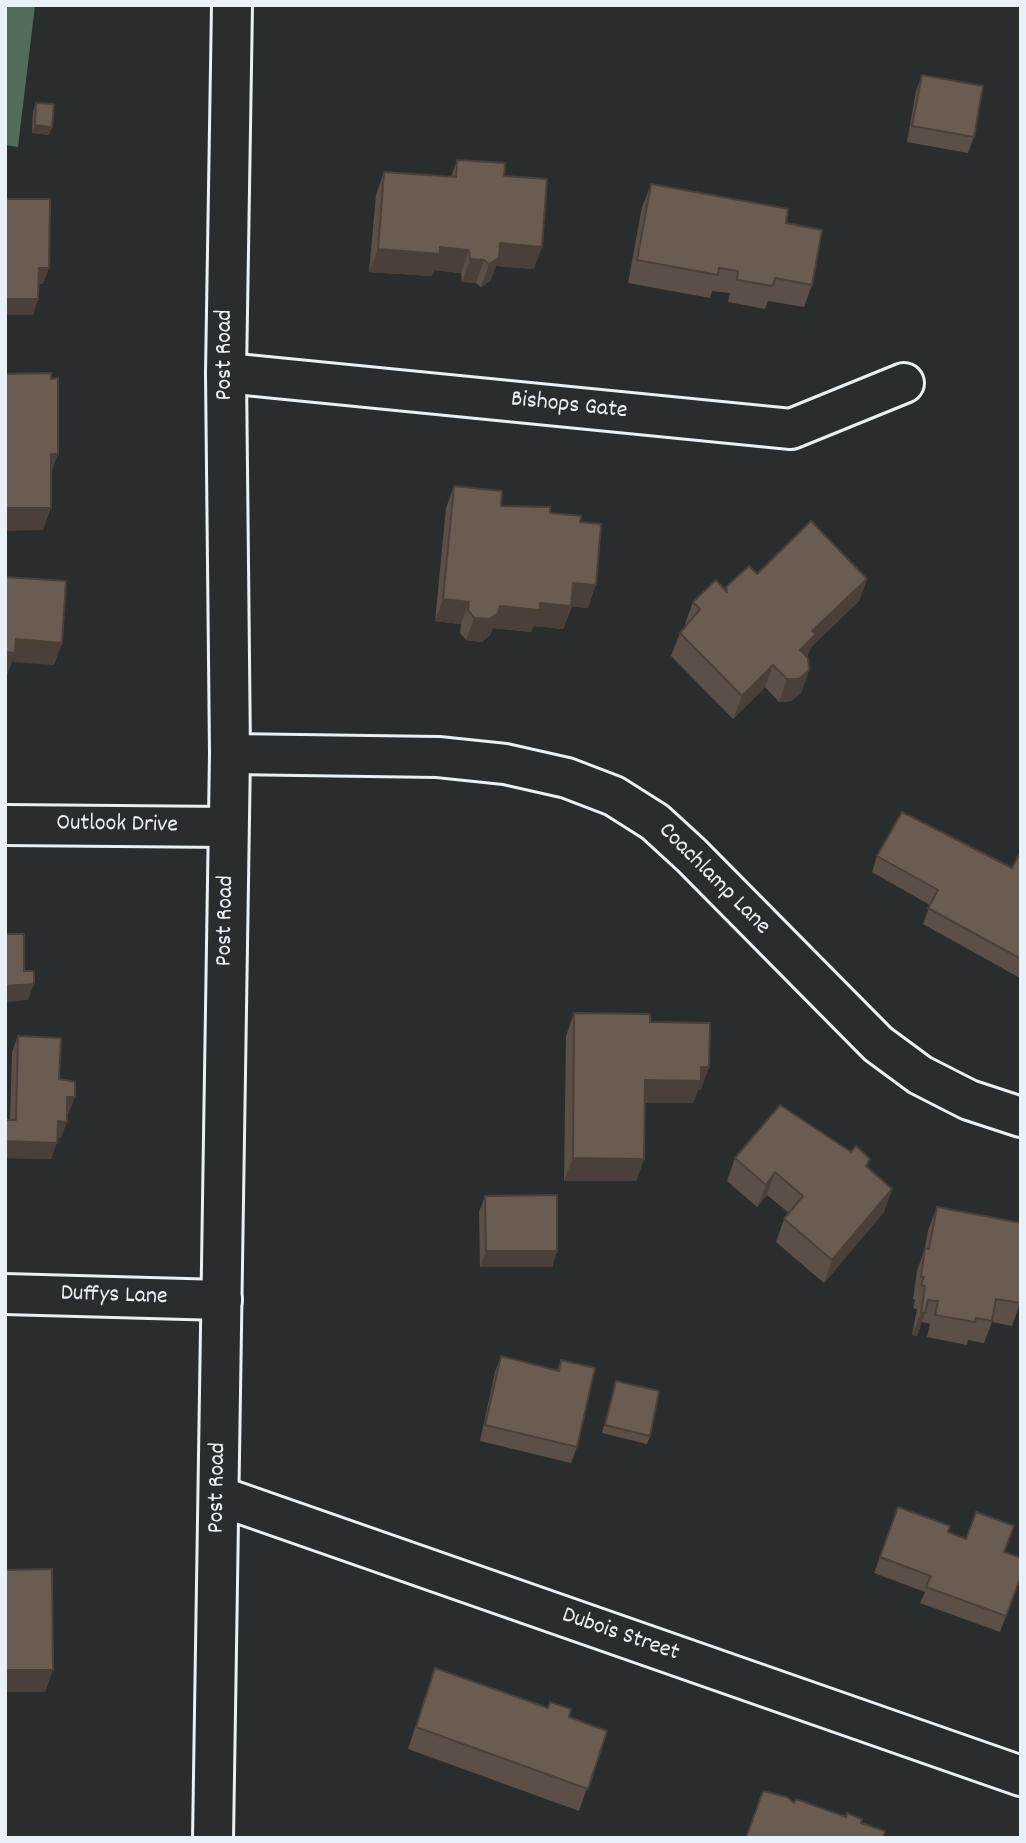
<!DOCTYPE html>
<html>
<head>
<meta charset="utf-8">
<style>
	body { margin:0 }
	#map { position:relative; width:1026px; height:1843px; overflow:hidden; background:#2a2d2e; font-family:Dekko,sans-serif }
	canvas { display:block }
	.frame { position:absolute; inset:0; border:7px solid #e8f1f8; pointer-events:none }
</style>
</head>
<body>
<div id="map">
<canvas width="1026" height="1843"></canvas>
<div class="frame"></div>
</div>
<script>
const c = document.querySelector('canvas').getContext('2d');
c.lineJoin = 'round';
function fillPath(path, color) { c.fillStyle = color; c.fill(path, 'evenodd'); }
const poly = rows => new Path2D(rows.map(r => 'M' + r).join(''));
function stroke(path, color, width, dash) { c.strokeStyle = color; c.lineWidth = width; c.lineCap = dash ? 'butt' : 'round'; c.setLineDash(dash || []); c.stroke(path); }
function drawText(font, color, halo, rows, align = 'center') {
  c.font = font + ' Dekko,sans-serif'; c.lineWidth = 7; c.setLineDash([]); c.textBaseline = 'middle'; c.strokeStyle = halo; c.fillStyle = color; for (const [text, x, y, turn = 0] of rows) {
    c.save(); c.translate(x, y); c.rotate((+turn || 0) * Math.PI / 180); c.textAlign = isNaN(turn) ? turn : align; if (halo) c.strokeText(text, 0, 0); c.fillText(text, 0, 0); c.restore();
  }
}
fillPath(poly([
	[5,5,35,5,18,147,5,145]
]), '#546d5b');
const minor = poly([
	[226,373,791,429,904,383],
	[230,754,438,757,505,764,567,778,614,796,655,822,691,855,878,1044,920,1075,969,1100,1021,1117],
	[5,825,228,827],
	[5,1294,222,1300],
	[219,1496,1021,1776]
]);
const major = poly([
	[213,1838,230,754,226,373,232,5]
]);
stroke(minor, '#e8f1f8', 44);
stroke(major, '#e8f1f8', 44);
stroke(minor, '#2a2d2e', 38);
stroke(major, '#2a2d2e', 38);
fillPath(poly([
	[922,75,974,137,968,153,907,142,916,91],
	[36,103,52,127,49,135,32,133,33,111],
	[457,160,504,176,534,269,496,266,490,281,481,287,476,283,462,282,461,273,434,270,431,276,369,272,376,195,384,172,451,177],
	[651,184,786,223,812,285,804,307,768,301,765,309,728,302,730,293,712,291,710,298,628,283,642,207],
	[454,486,501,506,550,513,580,522,588,608,572,606,563,629,534,626,531,632,493,628,490,635,482,642,466,640,460,633,461,624,435,621,446,508],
	[757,574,867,579,859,601,811,647,807,657,809,670,801,693,791,701,779,702,765,687,733,719,671,656,680,633,686,625,685,624,693,602,725,590,726,587],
	[1021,851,1020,978,923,924,930,905,872,872,877,856,1012,868],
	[574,1013,650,1022,701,1090,698,1090,693,1103,645,1103,644,1159,636,1181,564,1181,566,1036],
	[18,1036,59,1079,69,1113,67,1113,61,1138,57,1138,51,1159,5,1158,5,1120,10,1120,12,1052],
	[735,1158,868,1167,892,1189,884,1212,824,1283,776,1242,784,1219,789,1213,767,1195,757,1207,727,1181],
	[485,1196,557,1251,552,1267,480,1267,479,1212],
	[937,1207,1020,1303,1012,1326,992,1322,984,1343,968,1340,967,1345,927,1337,930,1324,922,1322,917,1336,912,1335,917,1309,913,1308,915,1300,913,1299,917,1271,925,1248,928,1230],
	[501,1356,557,1370,561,1360,577,1447,571,1463,480,1441,495,1372],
	[616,1381,650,1436,647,1444,602,1433],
	[898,1507,948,1532,1004,1552,1021,1576,1000,1632,920,1603,925,1592,874,1573],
	[435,1668,607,1731,579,1811,408,1749]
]), '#5c4f47');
fillPath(poly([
	[35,125,52,127,49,135,32,133],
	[500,243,542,247,534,269,496,266,490,281,481,287,489,264],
	[440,247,469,250,461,273,434,270,431,276,369,272,378,249],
	[470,259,484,260,476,283,462,282],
	[39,268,49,268,43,284,33,284],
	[5,299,38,299,33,315,5,315],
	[51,454,58,454,50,476],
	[5,508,51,508,43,530,5,531],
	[867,579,859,601,811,647,807,657,800,650,812,631],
	[573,583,596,585,588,608,565,606],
	[443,599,469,602,461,624,435,621],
	[540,603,571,606,563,629,534,626,531,632,493,628,490,635,482,642,466,640,474,618,500,606],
	[16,639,62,643,54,665,12,662,7,675,5,675,5,652],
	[773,665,765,687,733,719,742,696],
	[809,670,801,693,791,701,779,702,787,679],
	[34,984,28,1000,5,1002,5,986],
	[701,1067,709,1067,701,1090,698,1090,693,1103,637,1103,645,1080],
	[67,1097,75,1097,69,1113,62,1113],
	[58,1121,67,1122,61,1138,52,1137],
	[5,1141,57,1143,51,1159,5,1158],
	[573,1158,644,1159,636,1181,564,1181],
	[775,1172,767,1195,757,1207,766,1185],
	[892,1189,884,1212,824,1283,832,1260],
	[486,1251,557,1251,552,1267,480,1267],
	[921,1313,925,1313,917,1336,912,1335],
	[5,1670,53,1670,45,1692,5,1692]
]), '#4b4039');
const building = poly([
	[922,75,983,86,974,137,912,126,922,75],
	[36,103,54,104,52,127,35,125,36,103],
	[457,160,505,163,504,176,547,179,542,247,500,243,499,258,489,264,484,260,470,259,469,250,440,247,440,254,378,249,384,172,456,177,457,160],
	[651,184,788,209,786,223,822,230,812,285,775,278,773,286,737,280,738,271,719,268,718,275,637,260,651,184],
	[5,199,50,199,49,268,39,268,38,299,5,299,5,199],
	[51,373,51,379,58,378,58,454,51,454,51,508,5,508,5,374,51,373],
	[454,486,502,491,501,506,550,507,550,513,581,516,580,522,601,524,596,585,573,583,571,606,540,603,540,610,500,606,498,613,490,619,474,618,468,610,469,602,443,599,454,486],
	[811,521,867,579,812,631,816,634,800,650,808,658,809,670,799,679,787,679,773,665,742,696,680,633,700,609,693,602,716,580,727,592,726,587,749,566,757,574,811,521],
	[5,577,66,581,62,643,16,639,15,653,5,652,5,577],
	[902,812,1012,868,1021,851,1021,959,928,908,938,890,877,856,902,812],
	[5,934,24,934,24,971,34,971,34,984,5,986,5,934],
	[574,1013,650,1014,650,1022,710,1023,709,1067,701,1067,701,1081,645,1080,644,1159,573,1158,574,1013],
	[18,1036,61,1038,59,1079,75,1082,75,1097,67,1097,67,1122,58,1121,57,1143,5,1141,5,1120,16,1120,18,1036],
	[780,1105,851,1152,856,1146,870,1159,866,1166,892,1189,832,1260,784,1219,803,1196,775,1172,766,1185,735,1158,780,1105],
	[557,1195,557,1251,486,1251,485,1196,557,1195],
	[937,1207,1021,1223,1020,1303,996,1299,992,1321,976,1318,975,1322,935,1315,938,1301,928,1300,925,1313,921,1313,925,1286,921,1285,924,1277,921,1277,925,1248,929,1249,937,1207],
	[501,1356,559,1371,561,1360,595,1368,577,1447,485,1425,501,1356],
	[616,1381,659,1391,650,1436,605,1425,616,1381],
	[898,1507,950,1526,948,1532,966,1539,976,1512,1014,1526,1004,1552,1021,1558,1021,1576,1006,1616,926,1587,931,1576,880,1557,898,1507],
	[52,1569,53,1670,5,1670,5,1570,52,1569],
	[435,1668,548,1708,550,1702,571,1709,569,1717,607,1731,588,1789,416,1727,435,1668],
	[763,1791,787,1797,794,1803,796,1799,846,1817,847,1813,862,1819,861,1823,885,1831,883,1838,746,1838,763,1791]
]);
fillPath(building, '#6b5c52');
stroke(building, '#4b4039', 2);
drawText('24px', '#e8f1f8', '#2a2d2e', [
	["Post Road",227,355,-90],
	["Bishops Gate",569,407,6],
	["Outlook Drive",117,826,1],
	["Coachlamp Lane",713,880,45],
	["Post Road",227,921,-89],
	["Duffys Lane",114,1297,2],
	["Post Road",219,1488,-89],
	["Dubois Street",620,1636,19]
]);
</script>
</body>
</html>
